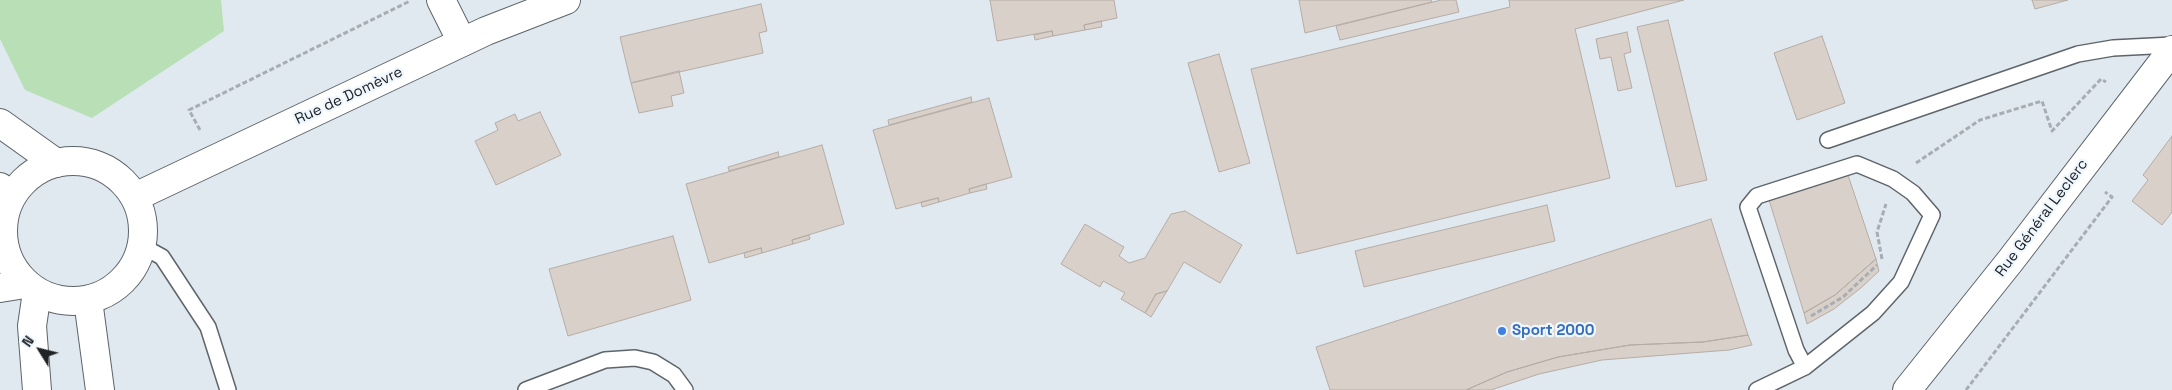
<!DOCTYPE html>
<html>
<head>
<meta charset="utf-8">
<style>
	body { margin:0 }
	#map { position:relative; width:2172px; height:390px; overflow:hidden; background:#e1e9f0; font-family:"Space Grotesk",sans-serif }
	canvas { display:block }
	.north { position:absolute; left:15px; top:325px; width:50px; height:50px; -webkit-text-stroke:4px #eef6fe; paint-order:stroke; rotate:306deg; font-size:14px; font-weight:700; line-height:20px; text-align:center; color:#202326 }
	.north::after { content:''; display:block; margin:auto; width:18px; height:22px; background:#202326; clip-path:polygon(50% 0,100% 100%,50% 72%,0 100%) }
</style>
</head>
<body>
<div id="map">
<canvas width="2172" height="390"></canvas>
<div class="north">N</div>
</div>
<script>
const c = document.querySelector('canvas').getContext('2d');
c.lineJoin = 'round';
function fillPath(path, color) { c.fillStyle = color; c.fill(path, 'evenodd'); }
const poly = rows => new Path2D(rows.map(r => 'M' + r).join(''));
function stroke(path, color, width, dash) { c.strokeStyle = color; c.lineWidth = width; c.lineCap = dash ? 'butt' : 'round'; c.setLineDash(dash || []); c.stroke(path); }
function drawText(font, color, halo, rows, align = 'center') {
  c.font = font + ' "Space Grotesk",sans-serif'; c.lineWidth = 4.5; c.setLineDash([]); c.textBaseline = 'middle'; c.strokeStyle = halo; c.fillStyle = color; for (const [text, x, y, turn = 0] of rows) {
    c.save(); c.translate(x, y); c.rotate((+turn || 0) * Math.PI / 180); c.textAlign = isNaN(turn) ? turn : align; if (halo) c.strokeText(text, 0, 0); c.fillText(text, 0, 0); c.restore();
  }
}
fillPath(poly([
	[0,0,221,0,224,31,92,118,25,90,0,39]
]), '#b9dfb6');
const building = poly([
	[990,0,1114,0,1117,18,1084,25,1085,30,1053,36,1052,31,997,41,990,0],
	[1299,0,1431,0,1432,2,1305,33,1299,0],
	[1441,0,1456,0,1459,12,1340,40,1336,26,1441,0],
	[1509,0,1684,0,1575,29,1610,178,1297,254,1251,69,1510,7,1509,0],
	[2032,0,2068,0,2035,9,2032,0],
	[761,4,767,31,759,33,763,53,631,83,620,37,761,4],
	[1668,20,1707,180,1676,187,1637,27,1668,20],
	[1101,21,1102,27,1085,30,1084,25,1101,21],
	[1052,31,1053,36,1035,40,1034,35,1052,31],
	[1627,32,1631,52,1624,54,1632,88,1618,91,1611,57,1600,59,1596,39,1627,32],
	[1822,36,1845,103,1797,120,1774,53,1822,36],
	[1219,54,1250,163,1219,172,1188,63,1219,54],
	[679,71,684,93,671,96,673,106,639,113,631,83,679,71],
	[971,97,972,102,889,125,888,120,971,97],
	[989,98,1012,177,969,189,970,193,939,202,938,198,896,209,873,130,989,98],
	[540,112,561,155,496,185,475,141,498,130,495,123,515,114,518,121,540,112],
	[2172,136,2172,212,2162,225,2132,201,2148,180,2143,175,2172,136],
	[822,145,844,224,792,240,793,244,762,253,761,248,709,263,686,184,822,145],
	[778,152,779,157,729,171,728,167,778,152],
	[1848,175,1876,259,1835,295,1804,313,1769,200,1848,175],
	[986,184,987,189,970,193,969,189,986,184],
	[938,198,939,202,922,207,921,202,938,198],
	[1547,205,1555,241,1364,287,1355,251,1547,205],
	[1185,211,1242,245,1220,283,1184,262,1167,291,1156,294,1145,313,1121,299,1125,293,1103,281,1100,287,1061,264,1085,224,1124,247,1119,256,1129,263,1145,258,1171,214,1185,211],
	[1711,219,1748,335,1703,342,1630,345,1558,357,1507,372,1466,390,1330,390,1316,347,1711,219],
	[809,235,810,239,793,244,792,240,809,235],
	[673,236,691,300,568,336,549,269,673,236],
	[761,248,762,253,745,258,744,253,761,248],
	[1876,259,1879,271,1862,287,1834,309,1807,324,1804,313,1835,295,1876,259],
	[1167,291,1151,317,1145,313,1156,294,1167,291],
	[1748,335,1752,345,1729,350,1602,360,1539,374,1491,390,1466,390,1507,372,1558,357,1630,345,1703,342,1748,335]
]);
fillPath(building, '#d9d0ca');
stroke(building, '#b5aca6', 1);
const service = poly([
	[1828,140,2078,54,2113,48,2172,45],
	[142,246,162,257,208,327,228,390],
	[526,390,605,360,635,358,653,362,674,375,685,390],
	[1757,390,1805,367,1873,313,1901,282,1932,215,1913,193,1893,179,1857,164,1757,196,1748,207,1796,350,1805,367]
]);
const minor = poly([
	[441,0,462,42],
	[0,123,56,163],
	[0,187,8,203],
	[37,292,32,326,37,390],
	[88,300,100,390]
]);
const tertiary = poly([
	'3 231a70 70 0 1 1 140 0a70 70 0 1 1-140 0Z',
	[135,197,486,31,566,0],
	[0,288,25,284]
]);
const primary = poly([
	[1907,390,2011,260,2172,50]
]);
stroke(service, '#5d646a', 18);
stroke(minor, '#5d646a', 30);
stroke(tertiary, '#5d646a', 30);
stroke(primary, '#5d646a', 30);
stroke(poly([
	[200,130,189,110,410,1],
	[1916,163,1980,120,2042,101,2052,131,2101,79,2106,82],
	[1882,259,1877,232,1886,204],
	[1811,316,1843,297,1877,265],
	[1966,390,2112,197,2105,192]
]), '#a7adb3', 3, [5, 2.5]);
stroke(service, '#fff', 15);
stroke(minor, '#fff', 28);
stroke(tertiary, '#fff', 28);
stroke(primary, '#fff', 28);
for (const [x, y, r, color] of [
	[1502,331,5,"#3f7fe0"]
]) { const dot = new Path2D(); dot.arc(x, y, r, 0, 2 * Math.PI); c.fillStyle = color; c.fill(dot); stroke(dot, '#eef6fe', 2); }
drawText('15px', '#202326', '#eef6fe', [
	["Rue de Domèvre",349,96,-25],
	["Rue Général Leclerc",2042,218,-53]
]);
drawText('bold 15px', '#366cbe', '#eef6fe', [
	["Sport 2000",1512,331]
], 'left');
</script>
</body>
</html>
